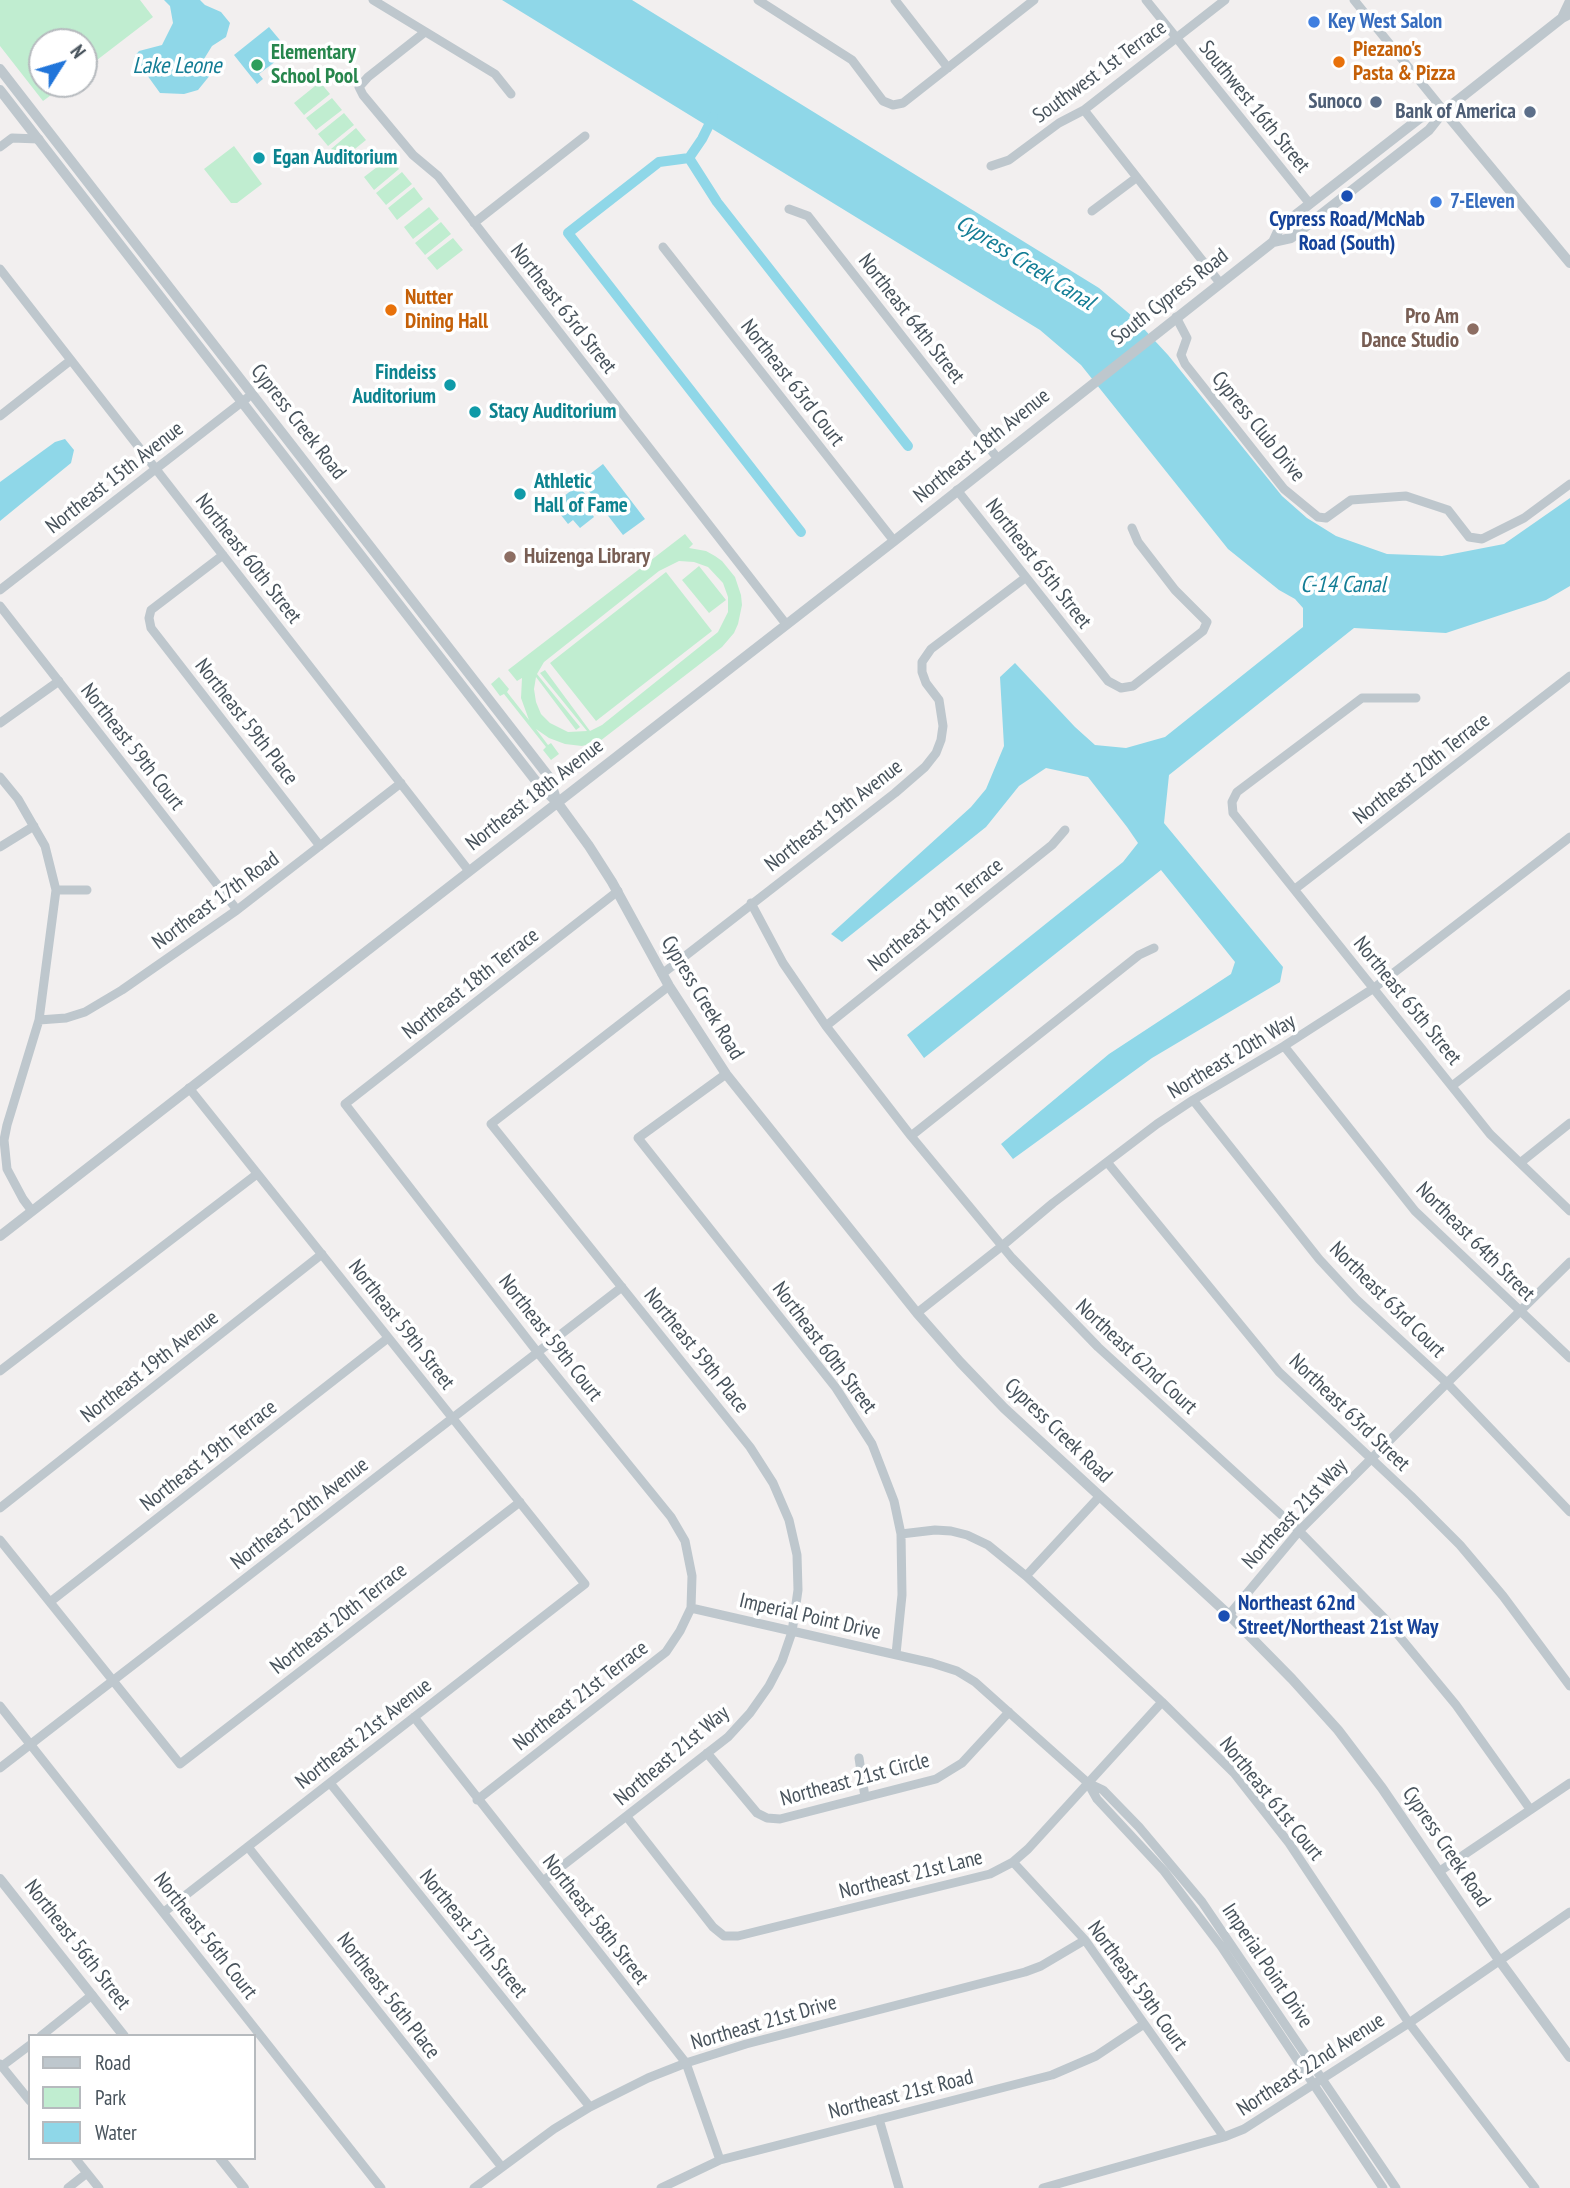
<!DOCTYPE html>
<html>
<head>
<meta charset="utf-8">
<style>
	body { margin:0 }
	#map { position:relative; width:1570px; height:2188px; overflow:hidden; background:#f2efef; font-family:"PT Sans Narrow",sans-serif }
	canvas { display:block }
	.legend { position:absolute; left:28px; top:2034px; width:228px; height:126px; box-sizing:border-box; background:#fff; border:2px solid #b6babe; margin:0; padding:9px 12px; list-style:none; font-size:21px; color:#48535c }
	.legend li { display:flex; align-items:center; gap:14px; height:35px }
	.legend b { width:35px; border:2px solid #b6babe }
	.north { position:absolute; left:28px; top:28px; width:70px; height:70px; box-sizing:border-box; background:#fff; border:2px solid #b6babe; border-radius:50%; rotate:53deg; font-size:19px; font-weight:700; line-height:28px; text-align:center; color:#48535c }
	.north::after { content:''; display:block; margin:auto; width:24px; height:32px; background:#2175da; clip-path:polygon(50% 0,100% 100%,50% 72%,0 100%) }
</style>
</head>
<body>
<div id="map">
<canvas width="1570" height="2188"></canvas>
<ul class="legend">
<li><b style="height:9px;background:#bec7cd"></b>Road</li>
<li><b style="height:19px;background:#c0edd0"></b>Park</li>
<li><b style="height:19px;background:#8fd7e8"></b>Water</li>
</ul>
<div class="north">N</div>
</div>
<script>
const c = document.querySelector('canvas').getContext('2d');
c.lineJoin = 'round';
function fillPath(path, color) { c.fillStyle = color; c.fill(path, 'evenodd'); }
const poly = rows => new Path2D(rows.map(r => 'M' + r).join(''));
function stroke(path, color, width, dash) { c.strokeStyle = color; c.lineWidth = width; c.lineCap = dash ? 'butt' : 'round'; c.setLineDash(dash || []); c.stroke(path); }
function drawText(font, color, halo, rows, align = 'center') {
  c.font = font + ' "PT Sans Narrow",sans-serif'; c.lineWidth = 7; c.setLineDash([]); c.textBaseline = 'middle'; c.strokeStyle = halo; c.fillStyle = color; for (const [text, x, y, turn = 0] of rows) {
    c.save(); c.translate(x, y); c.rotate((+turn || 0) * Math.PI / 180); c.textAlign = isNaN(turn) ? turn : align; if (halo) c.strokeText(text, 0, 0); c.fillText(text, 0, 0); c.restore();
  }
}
fillPath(poly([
	[0,0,140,0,153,17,84,70,84,42,42,42,42,84,66,84,43,101,0,46],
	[320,82,330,94,304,115,294,103],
	[332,98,342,110,316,130,306,118],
	[344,113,354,125,328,146,318,134],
	[356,128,366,140,340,161,331,149],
	[234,146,262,184,237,203,231,203,204,169],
	[390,157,399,169,374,190,364,177],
	[402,172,412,184,386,205,376,193],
	[414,187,423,199,397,220,388,208],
	[429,207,439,219,413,239,404,227],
	[441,222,451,234,425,255,415,243],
	[453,238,463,250,437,270,427,258],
	[685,534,693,544,689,548,706,551,715,556,722,561,735,577,741,595,742,605,738,624,734,633,722,647,600,741,582,746,565,744,549,738,536,729,548,745,551,743,559,754,551,760,543,750,546,747,504,694,500,696,491,684,499,677,509,689,507,692,529,720,521,698,522,678,517,681,508,670],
	[679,561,694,562,708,567,723,583,728,597,728,612,718,632,602,725,590,731,545,670,540,673,587,731,568,732,550,723,541,714,536,702,534,689,536,677,576,730,580,727,537,674,544,662,659,571],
	[699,566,726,600,709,613,682,580],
	[666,572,712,631,596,721,550,663]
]), '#c0edd0');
fillPath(poly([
	[164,0,200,0,205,5,221,12,230,23,226,37,212,46,204,59,211,74,198,90,184,94,160,93,134,57,139,51,162,45,173,23,170,6],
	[502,0,632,0,1099,288,1132,316,1168,355,1282,496,1307,518,1336,536,1387,554,1442,556,1504,544,1570,498,1570,586,1546,600,1446,633,1354,628,1169,775,1164,823,1283,967,1280,982,1152,1058,1013,1159,1001,1144,1109,1054,1231,974,1235,962,1161,870,924,1058,907,1035,1123,862,1138,843,1127,827,1088,777,1046,768,1019,786,986,827,842,942,831,934,971,807,986,789,1004,746,1000,677,1015,663,1075,727,1095,745,1126,748,1165,737,1303,627,1303,608,1295,599,1279,590,1228,549,1081,365,1040,330],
	[269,27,289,51,259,74,263,79,257,84,234,55],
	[65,439,74,450,71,463,0,521,0,482,55,442],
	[603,464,645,519,623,535,581,481],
	[578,485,593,504,588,508,594,517,580,528,573,520,568,524,553,505]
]), '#8fd7e8');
stroke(poly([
	[713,117,702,139,689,158,659,162,568,233,801,532],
	[689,158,717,202,908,446]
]), '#8fd7e8', 10);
stroke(poly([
	[373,0,495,74,511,94],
	[758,0,852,60,883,101,893,105,903,103,1034,0],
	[895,0,948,68],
	[1146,0,1310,204],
	[1354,0,1444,111],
	[425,32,368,77,359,87,363,95,413,155,438,176,786,624],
	[1084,110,1220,283],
	[0,147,12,138,39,139],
	[991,166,1009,160,1059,123,1084,110,1225,0],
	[789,209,808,216,998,459],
	[1092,211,1136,178],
	[474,223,585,136],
	[663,247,894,541],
	[0,269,469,871],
	[1176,317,1187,338,1181,355,1185,364,1284,489,1318,517,1326,518,1351,500,1406,496,1448,510,1469,537,1482,539,1524,518,1570,484],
	[0,416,71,360],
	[957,490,1108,681,1121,688,1133,686,1203,631,1207,622,1175,590,1138,542,1132,528],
	[223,555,151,610,149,618,151,628,320,846],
	[0,590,247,398],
	[0,606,237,910],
	[1416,698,1362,698,1237,792,1232,802,1233,813,1490,1134,1570,1211],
	[0,723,59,681],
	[0,777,18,799,45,846,56,890,39,1020,7,1125,4,1140,7,1169,23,1199,32,1211],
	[0,847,34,826],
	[1295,889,1570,676],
	[56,890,87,890],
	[751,903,783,963,826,1026,911,1136,1012,1258,1098,1347,1299,1531,1385,1619,1456,1705,1530,1809],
	[662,974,895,793,925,767,936,753,941,740,943,726,939,700,926,683,922,672,922,662,931,649,1025,578],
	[39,1020,66,1018,85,1012,122,990,237,910,401,783],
	[826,1026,1052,845,1065,830],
	[1284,1046,1415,1211,1570,1358],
	[726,1074,638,1138,836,1388,872,1444,894,1501,901,1534,902,1595,896,1654],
	[1452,1086,1570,994],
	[1193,1100,1319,1259,1356,1299,1447,1383,1570,1512],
	[911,1136,1139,955,1154,948],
	[1107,1162,1279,1372,1411,1496,1460,1545,1503,1596,1570,1686],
	[1520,1163,1570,1123],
	[917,1313,1002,1246,1053,1203,1157,1124,1193,1100,1284,1046,1374,988,1570,837],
	[0,1371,257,1174],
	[0,1508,322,1254],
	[901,1534,935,1530,951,1531,967,1535,988,1545,1026,1576,1162,1702,1234,1773,1289,1843,1409,2023,1535,2188],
	[0,1540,180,1764,520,1502],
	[1026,1576,1099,1497],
	[50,1602,388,1338],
	[691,1608,932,1663,957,1671,975,1682,1088,1783,1097,1799,1164,1871,1221,1946,1383,2188],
	[1229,1615,1299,1531,1447,1383,1570,1262],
	[0,1706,381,2188],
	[414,1717,686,2063,720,2160],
	[707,1753,757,1813,767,1818,780,1819,936,1779,962,1763,1009,1712],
	[859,1758,865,1797],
	[0,1768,622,1287],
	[330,1783,590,2107],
	[1088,1783,1103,1790,1139,1827,1202,1902,1396,2188],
	[477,1800,666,1652,680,1631,691,1608,692,1576,685,1541,671,1517,538,1353,345,1104,618,891],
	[627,1817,713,1927,724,1936,738,1936,990,1874,1013,1862,1028,1849,1162,1702],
	[248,1847,501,2166],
	[1013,1862,1085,1940,1224,2137],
	[1440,1871,1570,1783],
	[543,1881,728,1737,750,1713,769,1686,782,1661,792,1632,798,1590,797,1555,789,1520,773,1483,750,1447,491,1124,669,986],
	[164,1912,585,1584,189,1088],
	[41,2036,92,1995],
	[0,2064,30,2101],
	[2,2066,30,2045],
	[879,2119,899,2188],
	[75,2158,99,2188],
	[68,2188,87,2173],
	[474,2188,554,2129,590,2107,648,2078,686,2063,746,2044,1025,1972,1041,1966,1085,1940],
	[661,2188,720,2160,1052,2075,1096,2056,1144,2024],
	[1043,2188,1224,2137,1244,2129,1409,2023,1570,1912]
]), '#bec7cd', 9);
stroke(poly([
	[1562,18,1570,1],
	[0,69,549,777,556,799],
	[0,90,539,785,557,802,589,846,612,882,669,986,726,1074,917,1313,960,1362,1004,1408,1229,1615,1292,1679,1338,1730,1382,1788,1499,1960,1570,2057],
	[1444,111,1570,263],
	[1273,242,1280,227,1420,118,1444,111],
	[0,1236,894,541,1273,242,1291,238,1429,130,1444,111,1562,18,1570,14],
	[0,1879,124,2036],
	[220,2158,244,2188]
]), '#bec7cd', 10);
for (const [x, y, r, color] of [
	[1314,22,7,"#3f7fe0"],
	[1339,62,7,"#e8710a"],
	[257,65,7,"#2e9e5b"],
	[1376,102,7,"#5c6f8a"],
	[1530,112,7,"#5c6f8a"],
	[259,158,7,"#0f9aa8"],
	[1347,196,7,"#1a4fb4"],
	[1436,202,7,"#3f7fe0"],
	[391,310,7,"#e8710a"],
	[1473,329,7,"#8d6e63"],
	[450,385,7,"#0f9aa8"],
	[475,412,7,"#0f9aa8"],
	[520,494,7,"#0f9aa8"],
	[510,557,7,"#8d6e63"],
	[1224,1616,7,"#1a4fb4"]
]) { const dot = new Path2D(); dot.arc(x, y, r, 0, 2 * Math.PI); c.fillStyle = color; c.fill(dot); stroke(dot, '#fff', 2.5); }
drawText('bold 21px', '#366cbe', '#fff', [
	["Key West Salon",1328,22],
	["7-Eleven",1450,202]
], 'left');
drawText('bold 21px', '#c56008', '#fff', [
	["Piezano's",1353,50],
	["Pasta & Pizza",1353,74],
	["Nutter",405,298],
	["Dining Hall",405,322]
], 'left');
drawText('bold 21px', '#27864d', '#fff', [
	["Elementary",271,53],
	["School Pool",271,77]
], 'left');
drawText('21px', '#48535c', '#fff', [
	["Southwest 1st Terrace",1100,72,-36],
	["Southwest 16th Street",1254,107,51],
	["South Cypress Road",1170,297,-38],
	["Northeast 63rd Street",563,309,52],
	["Northeast 64th Street",911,319,52],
	["Northeast 63rd Court",792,383,52],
	["Cypress Creek Road",298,422,52],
	["Cypress Club Drive",1258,427,51],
	["Northeast 18th Avenue",982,446,-39],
	["Northeast 15th Avenue",115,478,-38],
	["Northeast 60th Street",248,559,52],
	["Northeast 65th Street",1038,564,52],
	["Northeast 59th Place",246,722,52],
	["Northeast 59th Court",132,747,52],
	["Northeast 20th Terrace",1422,769,-38],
	["Northeast 18th Avenue",535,795,-38],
	["Northeast 19th Avenue",834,816,-38],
	["Northeast 17th Road",216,901,-36],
	["Northeast 19th Terrace",936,915,-39],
	["Northeast 18th Terrace",471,984,-38],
	["Cypress Creek Road",702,998,59],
	["Northeast 65th Street",1407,1001,51],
	["Northeast 20th Way",1232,1057,-31],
	["Northeast 64th Street",1475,1242,45],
	["Northeast 63rd Court",1387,1300,45],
	["Northeast 59th Street",401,1325,52],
	["Northeast 59th Court",550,1338,52],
	["Northeast 60th Street",824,1348,53],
	["Northeast 59th Place",696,1351,51],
	["Northeast 62nd Court",1136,1357,43],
	["Northeast 19th Avenue",150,1367,-38],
	["Northeast 63rd Street",1349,1413,44],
	["Cypress Creek Road",1058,1431,44],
	["Northeast 19th Terrace",209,1456,-38],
	["Northeast 20th Avenue",300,1514,-38],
	["Northeast 21st Way",1295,1514,-47],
	["Imperial Point Drive",810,1617,13],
	["Northeast 20th Terrace",339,1619,-38],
	["Northeast 21st Terrace",581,1696,-38],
	["Northeast 21st Avenue",364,1734,-38],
	["Northeast 21st Way",672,1756,-40],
	["Northeast 21st Circle",855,1780,-15],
	["Northeast 61st Court",1271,1799,51],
	["Cypress Creek Road",1446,1847,56],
	["Northeast 21st Lane",911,1875,-14],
	["Northeast 58th Street",595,1920,52],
	["Northeast 57th Street",473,1934,51],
	["Northeast 56th Court",205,1936,52],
	["Northeast 56th Street",77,1945,52],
	["Imperial Point Drive",1267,1966,56],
	["Northeast 59th Court",1137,1986,54],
	["Northeast 56th Place",388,1996,52],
	["Northeast 21st Drive",764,2023,-16],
	["Northeast 22nd Avenue",1311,2065,-33],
	["Northeast 21st Road",901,2095,-14]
]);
drawText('bold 21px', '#4e5e75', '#fff', [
	["Sunoco",1362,102],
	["Bank of America",1516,112]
], 'right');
drawText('bold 21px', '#0d838f', '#fff', [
	["Egan Auditorium",273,158],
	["Findeiss",436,373,"right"],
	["Auditorium",436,397,"right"],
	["Stacy Auditorium",489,412],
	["Athletic",534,482],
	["Hall of Fame",534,506]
], 'left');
drawText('bold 21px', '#164399', '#fff', [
	["Cypress Road/McNab",1347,220],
	["Road (South)",1347,244],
	["Northeast 62nd",1238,1604,"left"],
	["Street/Northeast 21st Way",1238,1628,"left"]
]);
drawText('bold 21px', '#785e54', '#fff', [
	["Pro Am",1459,317],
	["Dance Studio",1459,341],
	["Huizenga Library",524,557,"left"]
], 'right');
drawText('italic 23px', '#137d95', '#fff', [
	["Lake Leone",177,66],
	["Cypress Creek Canal",1025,263,32],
	["C-14 Canal",1343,585]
]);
</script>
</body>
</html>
